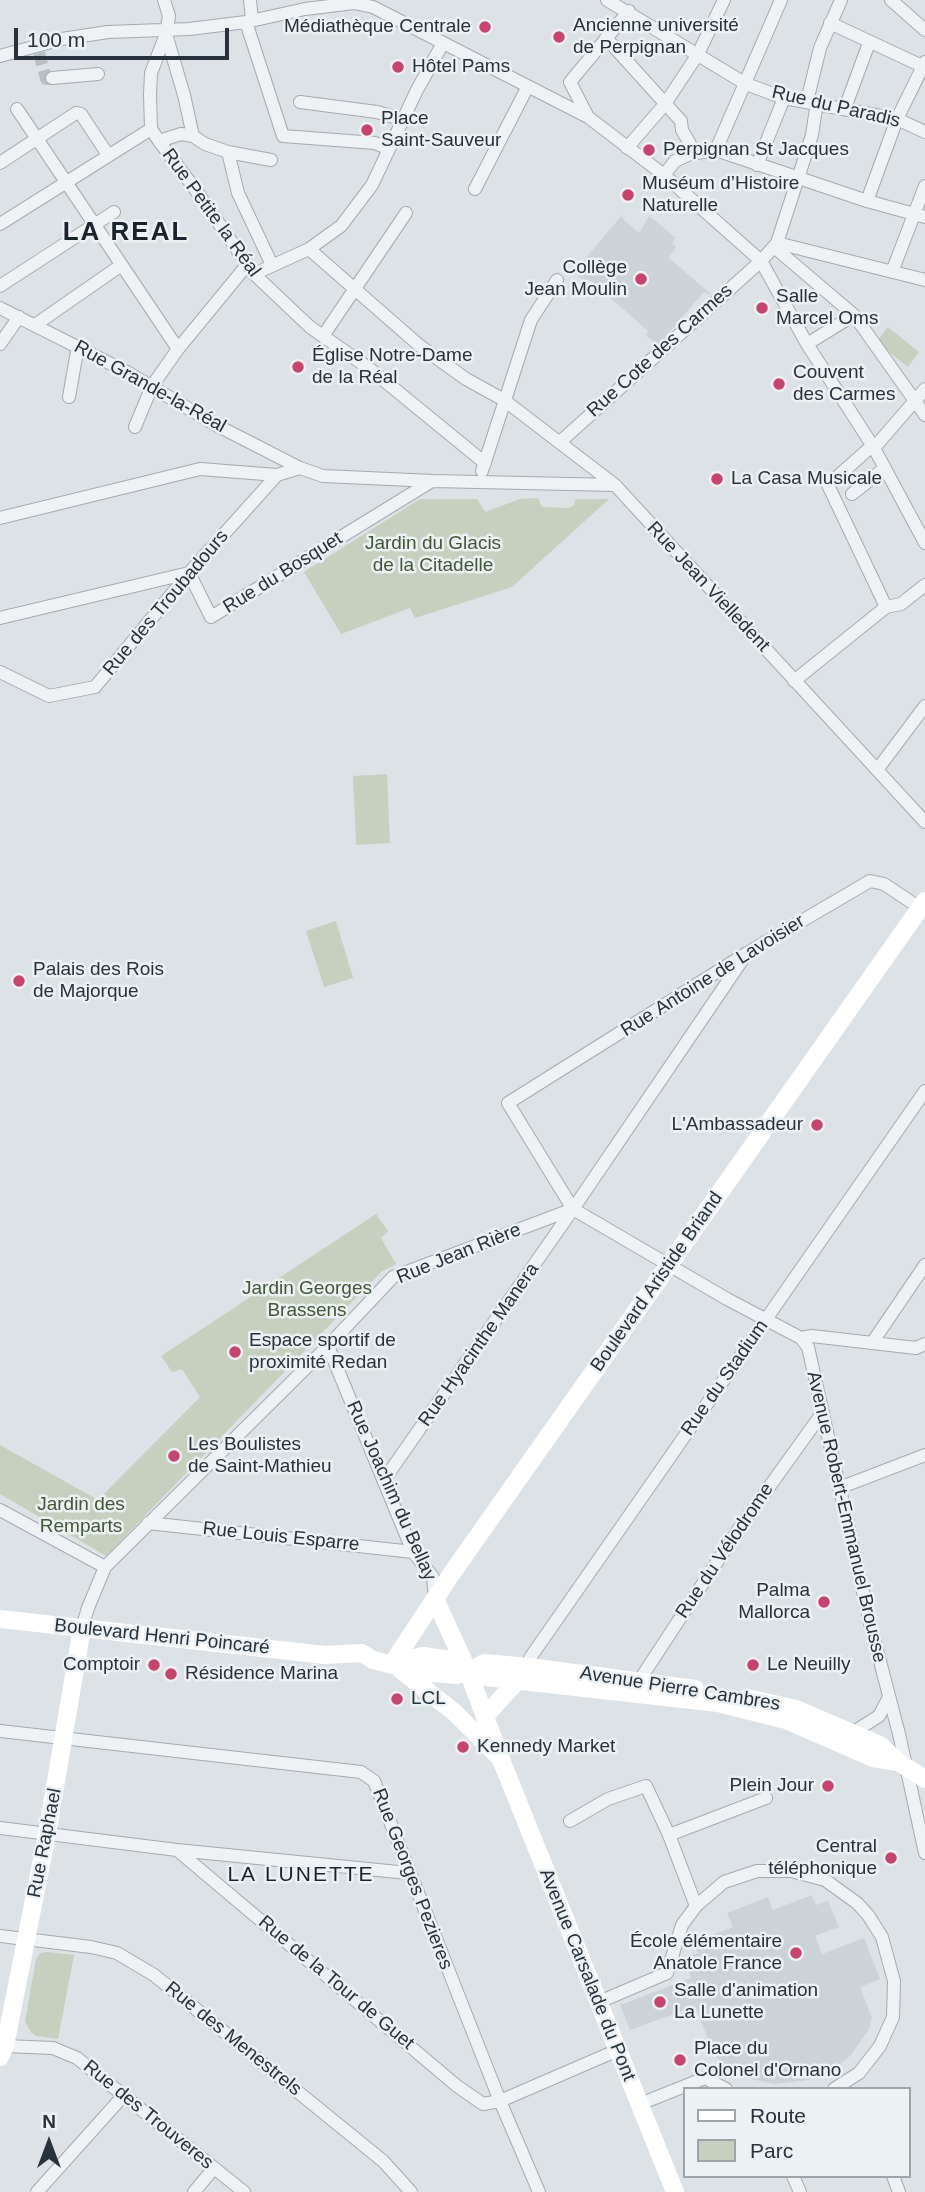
<!DOCTYPE html>
<html>
<head>
<meta charset="utf-8">
<style>
	body { margin:0 }
	#map { position:relative; width:925px; height:2192px; overflow:hidden; background:#dde2e6; font-family:Helvetica,sans-serif }
	canvas { display:block }
	.legend { position:absolute; left:683px; top:2087px; width:228px; height:91px; box-sizing:border-box; background:#ecf1f4; border:2px solid #9da5aa; margin:0; padding:9px 12px; list-style:none; font-size:21px; color:#27323c }
	.legend li { display:flex; align-items:center; gap:14px; height:35px }
	.legend b { width:35px; border:2px solid #9da5aa }
	.north { position:absolute; left:14px; top:2108px; width:70px; height:70px; -webkit-text-stroke:5px #ecf1f4; paint-order:stroke; rotate:0deg; font-size:19px; font-weight:700; line-height:28px; text-align:center; color:#27323c }
	.north::after { content:''; display:block; margin:auto; width:24px; height:32px; background:#27323c; clip-path:polygon(50% 0,100% 100%,50% 72%,0 100%) }
	.scale { position:absolute; left:14px; top:28px; width:215px; height:32px; box-sizing:border-box; border:4px solid #27323c; border-top:0; padding-left:9px; font-size:21px; line-height:24px; white-space:nowrap; color:#27323c; -webkit-text-stroke:5px #ecf1f4; paint-order:stroke }
</style>
</head>
<body>
<div id="map">
<canvas width="925" height="2192"></canvas>
<ul class="legend">
<li><b style="height:9px;background:#fff"></b>Route</li>
<li><b style="height:19px;background:#c5d0be"></b>Parc</li>
</ul>
<div class="north">N</div>
<div class="scale">100 m</div>
</div>
<script>
const c = document.querySelector('canvas').getContext('2d');
c.lineJoin = 'round';
function fillPath(path, color) { c.fillStyle = color; c.fill(path, 'evenodd'); }
const poly = rows => new Path2D(rows.map(r => 'M' + r).join(''));
function stroke(path, color, width, dash) { c.strokeStyle = color; c.lineWidth = width; c.lineCap = dash ? 'butt' : 'round'; c.setLineDash(dash || []); c.stroke(path); }
function drawText(font, color, halo, rows, align = 'center') {
  c.font = font + ' Helvetica,sans-serif'; c.lineWidth = 5; c.setLineDash([]); c.textBaseline = 'middle'; c.strokeStyle = halo; c.fillStyle = color; for (const [text, x, y, turn = 0] of rows) {
    c.save(); c.translate(x, y); c.rotate((+turn || 0) * Math.PI / 180); c.textAlign = isNaN(turn) ? turn : align; if (halo) c.strokeText(text, 0, 0); c.fillText(text, 0, 0); c.restore();
  }
}
fillPath(poly([
	[623,214,622,218,639,233,649,216,676,238,672,243,676,247,669,258,712,295,704,292,658,345,646,335,648,331,589,279,585,282,574,272],
	[812,1895,816,1905,828,1901,839,1927,815,1936,822,1954,864,1938,880,1979,860,1987,872,2018,869,2029,851,2055,832,2071,808,2080,774,2084,734,2075,714,2054,695,2006,630,2030,620,2005,691,1978,684,1958,698,1953,694,1942,733,1927,727,1913,768,1897,773,1910]
]), '#cbd2d8');
fillPath(poly([
	[888,327,919,352,908,367,876,342],
	[538,498,542,507,568,508,573,506,576,499,609,499,512,587,415,618,410,608,341,634,304,572,420,499,477,499,485,512,520,499],
	[387,774,390,843,356,845,353,776],
	[336,921,353,978,324,987,306,931],
	[376,1214,388,1231,381,1238,396,1264,381,1272,106,1556,0,1494,0,1445,98,1500,200,1397,182,1369,172,1372,161,1356],
	[47,1952,74,1955,58,2039,36,2036,31,2032,25,2022,36,1959,40,1953]
]), '#c5d0be');
stroke(poly([
	[39,53,46,79,52,78]
]), '#b9bfc4', 12, [12, 6]);
const street = poly([
	[164,0,169,16,166,34,151,73,150,94,151,129,159,141,195,189,254,274,310,327,370,369,485,463],
	[250,0,252,20],
	[607,0,746,84,784,98,897,119,925,132],
	[891,0,925,30],
	[246,22,283,136,375,143,389,149],
	[830,23,922,66],
	[166,34,184,95,193,136,205,144,228,152,271,160],
	[606,38,681,121,682,130,690,144,690,154],
	[0,56,62,39,108,32,189,29,246,22,305,9,354,3,373,7,588,117,664,175,761,261,807,344,874,448,925,543],
	[52,78,98,74],
	[807,101,820,48,841,0],
	[300,102,377,112,404,120],
	[845,108,869,43],
	[17,109,178,349],
	[588,117,570,82,629,11],
	[159,141,181,134,193,136],
	[627,148,665,104,698,54,724,0],
	[716,150,781,0],
	[228,152,238,193,272,265],
	[0,163,76,113,81,114,108,155],
	[757,165,784,98],
	[664,175,675,161,690,154,716,150,867,201,925,217],
	[475,189,527,88],
	[867,201,897,119,925,62],
	[0,224,151,129],
	[777,243,925,280],
	[774,247,854,315,807,344],
	[309,249,420,346,466,379,504,400,615,485,925,822],
	[892,272,925,186],
	[254,274,309,249,341,226,372,185,417,90,443,43],
	[0,286,114,212],
	[0,308,127,372,216,425,300,468,323,476,433,481,615,485],
	[854,315,925,415],
	[35,325,120,266],
	[323,336,406,213],
	[0,344,19,317],
	[69,397,78,346],
	[135,427,152,386,178,349,247,265],
	[560,442,761,261,777,243,812,135,817,102],
	[872,446,828,485,886,607],
	[874,448,925,389],
	[482,471,531,320,557,280],
	[852,494,885,468],
	[0,518,200,469,277,475,300,468],
	[0,618,189,573,211,617,432,481],
	[0,672,49,696,95,687,189,573,277,475],
	[794,681,886,607,901,604,925,585],
	[877,770,925,706],
	[920,908,884,884,870,881,747,953,508,1103,573,1209,727,1299,801,1338,808,1347,870,1623,899,1734,925,1853],
	[801,1338,812,1336,916,1348,925,1344],
	[872,1343,925,1265],
	[328,1346,413,1552,433,1577,435,1599],
	[384,1480,573,1209,743,959],
	[839,1488,925,1455],
	[0,1510,105,1567],
	[148,1523,413,1552],
	[82,1628,88,1608,105,1567,328,1346,393,1277,573,1209],
	[529,1667,530,1658,925,1091],
	[635,1687,736,1533,823,1412],
	[0,1731,361,1772,374,1781,500,2101,539,2192],
	[852,1733,879,1716,889,1697],
	[570,1821,608,1799,646,1786,669,1835,696,1906],
	[0,1828,177,1850,408,1873],
	[669,1835,766,1798],
	[177,1850,457,2086,483,2104,500,2101,618,2050],
	[0,1936,91,1947,117,1953,154,1975,383,2161,411,2192],
	[599,2002,667,1973,682,1925,696,1906,724,1882,757,1871,791,1871,825,1880,857,1903,868,1915,882,1937,894,1981,893,2017,880,2046,859,2073,834,2089],
	[5,2046,53,2048,77,2058,244,2192],
	[640,2104,705,2078,726,2089],
	[793,2176,800,2192],
	[893,2176,899,2192],
	[37,2192,124,2095],
	[194,2192,214,2168]
]);
stroke(street, '#a3aab0', 14);
stroke(street, '#eff2f5', 12);
stroke(poly([
	[435,1599,468,1671,500,1757,675,2192],
	[0,1619,325,1655,362,1653,373,1660,421,1672,457,1675,462,1669],
	[392,1664,452,1573,925,901],
	[392,1664,423,1656,452,1660,462,1669,486,1677,718,1703,786,1720,873,1758,898,1762],
	[401,1670,454,1712,498,1756],
	[472,1671,484,1663,529,1667,695,1689],
	[747,1698,796,1709,880,1745,898,1762,925,1779],
	[486,1715,517,1681],
	[0,2057,5,2046,47,1834,82,1628]
]), '#fff', 18);
for (const [x, y, r, color] of [
	[485,27,7,"#ca436e"],
	[559,37,7,"#ca436e"],
	[398,67,7,"#ca436e"],
	[367,130,7,"#ca436e"],
	[649,150,7,"#ca436e"],
	[628,195,7,"#ca436e"],
	[641,279,7,"#ca436e"],
	[762,308,7,"#ca436e"],
	[298,367,7,"#ca436e"],
	[779,384,7,"#ca436e"],
	[717,479,7,"#ca436e"],
	[19,981,7,"#ca436e"],
	[817,1125,7,"#ca436e"],
	[235,1352,7,"#ca436e"],
	[174,1456,7,"#ca436e"],
	[824,1602,7,"#ca436e"],
	[154,1665,7,"#ca436e"],
	[753,1665,7,"#ca436e"],
	[171,1674,7,"#ca436e"],
	[397,1699,7,"#ca436e"],
	[463,1747,7,"#ca436e"],
	[828,1786,7,"#ca436e"],
	[891,1858,7,"#ca436e"],
	[796,1953,7,"#ca436e"],
	[660,2002,7,"#ca436e"],
	[680,2060,7,"#ca436e"]
]) { const dot = new Path2D(); dot.arc(x, y, r, 0, 2 * Math.PI); c.fillStyle = color; c.fill(dot); stroke(dot, '#ecf1f4', 2.5); }
drawText('19px', '#27323c', '#ecf1f4', [
	["Ancienne université",573,26],
	["de Perpignan",573,48],
	["Médiathèque Centrale",471,27,"right"],
	["Hôtel Pams",412,67],
	["Place",381,119],
	["Saint-Sauveur",381,141],
	["Perpignan St Jacques",663,150],
	["Muséum d’Histoire",642,184],
	["Naturelle",642,206],
	["Collège",627,268,"right"],
	["Jean Moulin",627,290,"right"],
	["Salle",776,297],
	["Marcel Oms",776,319],
	["Église Notre-Dame",312,356],
	["de la Réal",312,378],
	["Couvent",793,373],
	["des Carmes",793,395],
	["La Casa Musicale",731,479],
	["Palais des Rois",33,970],
	["de Majorque",33,992],
	["L'Ambassadeur",803,1125,"right"],
	["Espace sportif de",249,1341],
	["proximité Redan",249,1363],
	["Les Boulistes",188,1445],
	["de Saint-Mathieu",188,1467],
	["Palma",810,1591,"right"],
	["Mallorca",810,1613,"right"],
	["Comptoir",140,1665,"right"],
	["Le Neuilly",767,1665],
	["Résidence Marina",185,1674],
	["LCL",411,1699],
	["Kennedy Market",477,1747],
	["Plein Jour",814,1786,"right"],
	["Central",877,1847,"right"],
	["téléphonique",877,1869,"right"],
	["École élémentaire",782,1942,"right"],
	["Anatole France",782,1964,"right"],
	["Salle d'animation",674,1991],
	["La Lunette",674,2013],
	["Place du",694,2049],
	["Colonel d'Ornano",694,2071]
], 'left');
drawText('19px', '#27323c', '#ecf1f4', [
	["Rue du Paradis",836,107,13],
	["Rue Petite la Réal",211,213,54],
	["Rue Cote des Carmes",660,351,-42],
	["Rue Grande-la-Réal",150,387,29],
	["Rue du Bosquet",283,573,-32],
	["Rue Jean Vielledent",708,587,47],
	["Rue des Troubadours",166,603,-50],
	["Rue Antoine de Lavoisier",713,976,-32],
	["Rue Jean Rière",459,1254,-22],
	["Boulevard Aristide Briand",657,1282,-55],
	["Rue Hyacinthe Manera",479,1345,-55],
	["Rue du Stadium",725,1378,-55],
	["Rue Joachim du Bellay",391,1491,66],
	["Avenue Robert-Emmanuel Brousse",846,1517,77],
	["Rue Louis Esparre",281,1537,6],
	["Rue du Vélodrome",725,1551,-56],
	["Boulevard Henri Poincaré",162,1637,6],
	["Avenue Pierre Cambres",680,1689,9],
	["Rue Raphael",45,1843,-79],
	["Rue Georges Pezieres",412,1879,69],
	["Avenue Carsalade du Pont",587,1975,68],
	["Rue de la Tour de Guet",336,1983,40],
	["Rue des Menestrels",233,2039,39],
	["Rue des Trouveres",148,2115,39]
]);
drawText('19px', '#415834', '#ecf1f4', [
	["Jardin du Glacis",433,544],
	["de la Citadelle",433,566],
	["Jardin Georges",307,1289],
	["Brassens",307,1311],
	["Jardin des",81,1505],
	["Remparts",81,1527]
]);
c.letterSpacing = '2px';
drawText('21px', '#19232d', '#ecf1f4', [
	["LA LUNETTE",301,1875]
]);
c.letterSpacing = '0px';
c.letterSpacing = '2px';
drawText('bold 26px', '#19232d', '#ecf1f4', [
	["LA REAL",126,233]
]);
c.letterSpacing = '0px';
</script>
</body>
</html>
